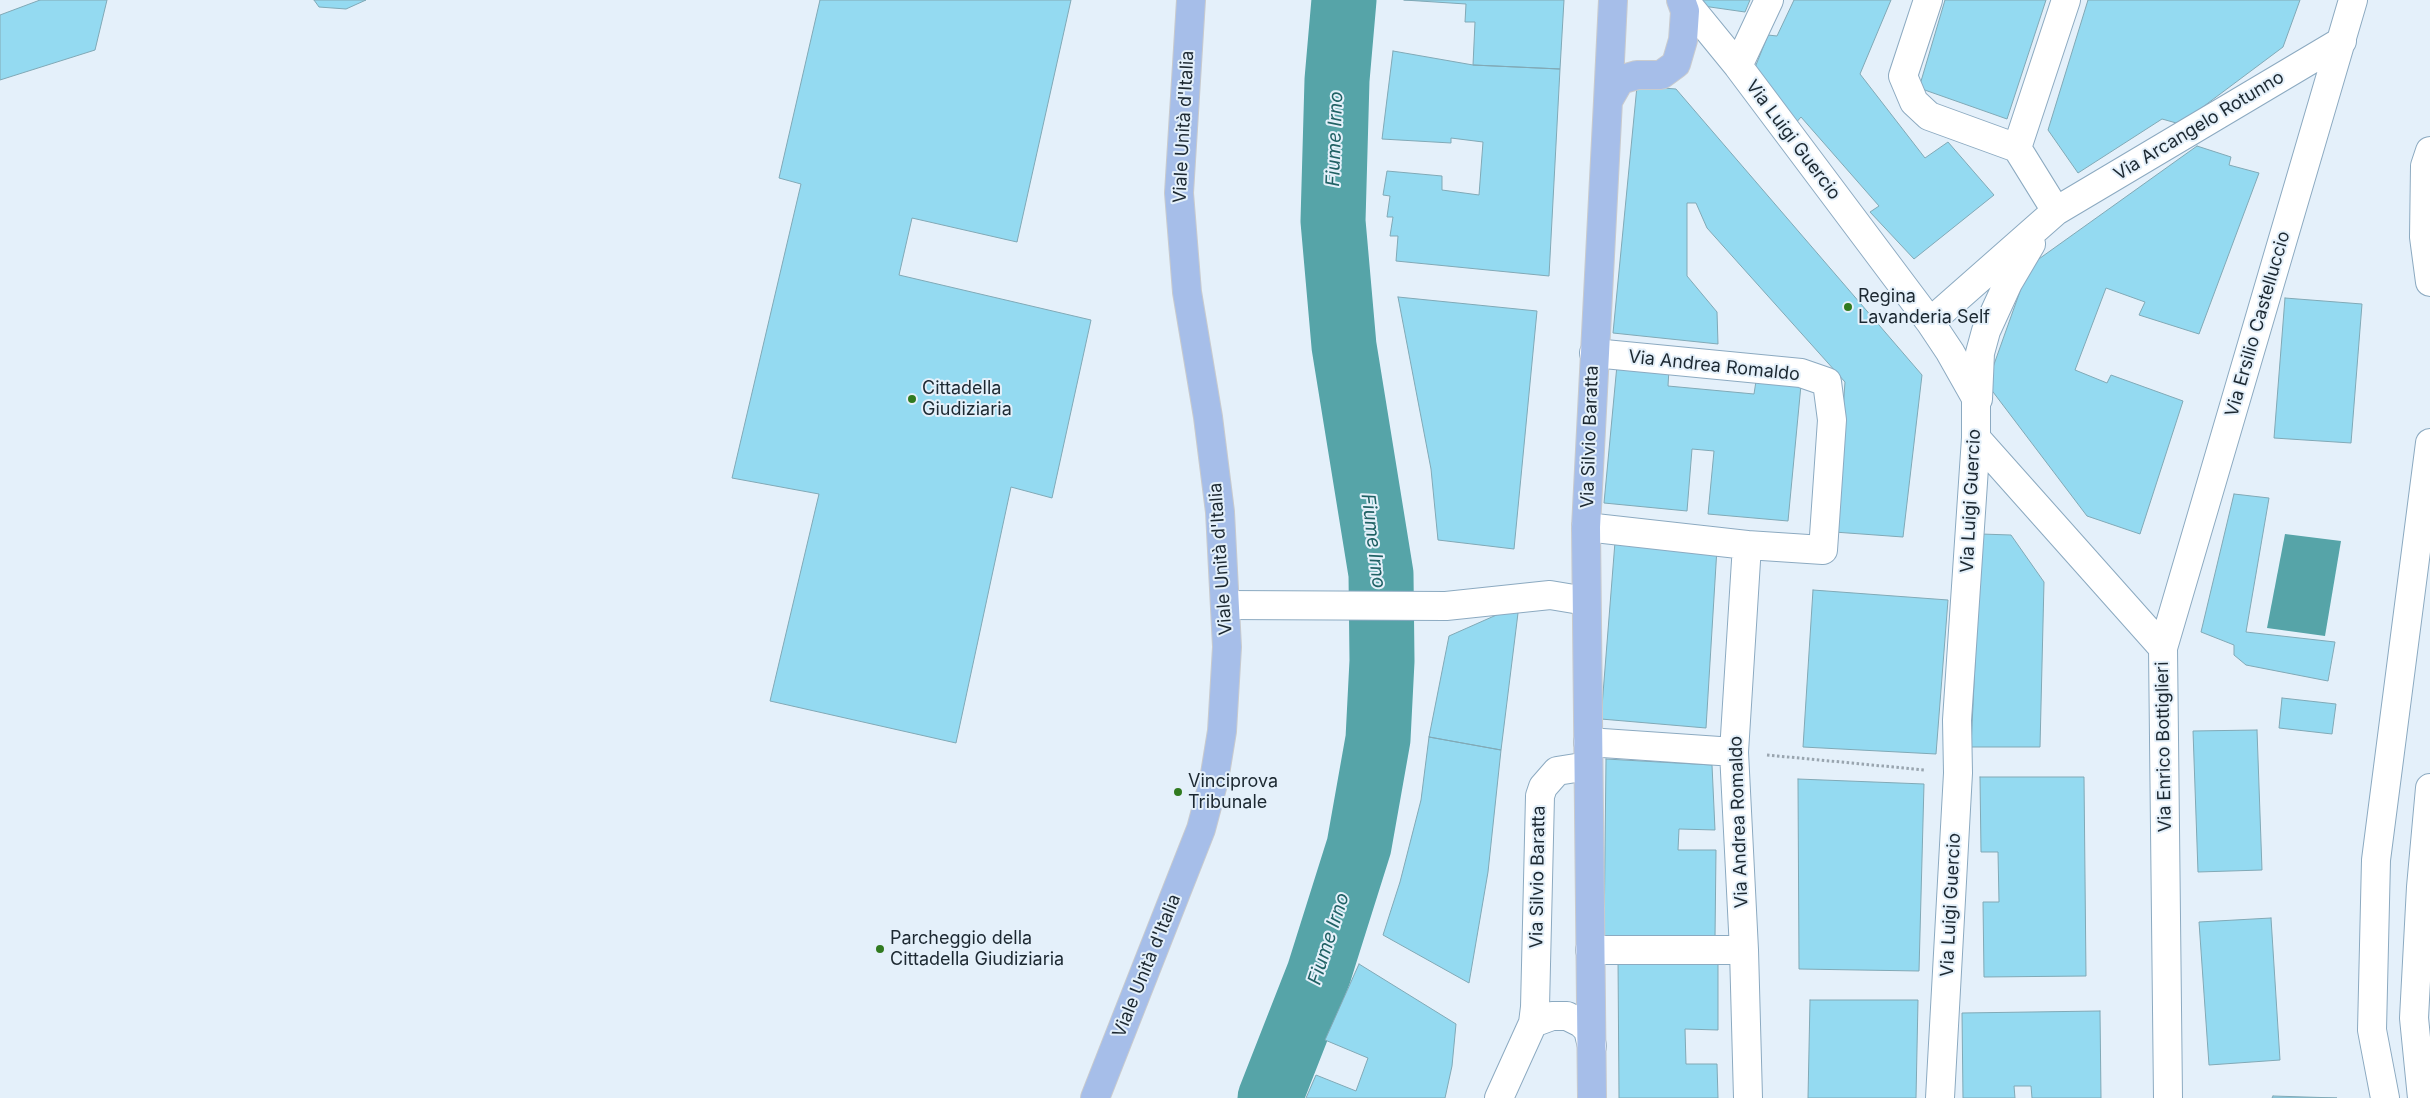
<!DOCTYPE html>
<html>
<head>
<meta charset="utf-8">
<style>
	body { margin:0 }
	canvas { display:block; background:#e4f0fa }
</style>
</head>
<body>
<canvas width="2430" height="1098"></canvas>
<script>
const c = document.querySelector('canvas').getContext('2d');
c.lineJoin = 'round';
function fillPath(path, color) { c.fillStyle = color; c.fill(path, 'evenodd'); }
const poly = rows => new Path2D(rows.map(r => 'M' + r).join(''));
function stroke(path, color, width, dash) { c.strokeStyle = color; c.lineWidth = width; c.lineCap = dash ? 'butt' : 'round'; c.setLineDash(dash || []); c.stroke(path); }
function drawText(font, color, halo, rows, align = 'center') {
  c.font = font + ' Inter,sans-serif'; c.lineWidth = 4; c.setLineDash([]); c.textBaseline = 'middle'; c.strokeStyle = halo; c.fillStyle = color; for (const [text, x, y, turn = 0] of rows) {
    c.save(); c.translate(x, y); c.rotate((+turn || 0) * Math.PI / 180); c.textAlign = isNaN(turn) ? turn : align; if (halo) c.strokeText(text, 0, 0); c.fillText(text, 0, 0); c.restore();
  }
}
fillPath(poly([
	[2285,534,2341,541,2325,636,2267,628]
]), '#56a4a8');
stroke(poly([
	[1270,1098,1319,973,1359,846,1378,739,1382,661,1381,574,1344,346,1333,221,1337,80,1344,0]
]), '#56a4a8', 65);
const building = poly([
	[40,0,107,0,95,50,0,80,0,15,40,0],
	[314,0,366,0,346,9,319,7,314,0],
	[820,0,1071,0,1017,242,912,218,899,275,1091,320,1052,498,1011,487,956,743,770,701,819,494,732,478,801,184,779,178,820,0],
	[1404,0,1564,0,1560,69,1473,65,1475,22,1465,22,1466,4,1404,0],
	[1699,0,1750,0,1745,12,1703,6,1699,0],
	[1794,0,1891,0,1860,74,1925,158,1948,142,1994,195,1914,259,1870,212,1879,206,1801,117,1794,125,1754,70,1768,35,1777,36,1794,0],
	[1945,0,2046,0,2007,119,1919,88,1945,0],
	[2088,0,2300,0,2283,47,2180,124,2162,119,2078,173,2048,130,2088,0],
	[1393,51,1473,65,1560,69,1549,276,1396,261,1398,236,1390,236,1393,217,1387,217,1390,196,1383,195,1387,171,1442,176,1442,190,1479,195,1483,142,1451,138,1451,143,1382,139,1393,51],
	[1637,86,1676,89,1922,375,1903,537,1834,532,1845,382,1707,228,1696,203,1687,203,1687,276,1717,312,1718,344,1613,333,1637,86],
	[2197,146,2231,157,2229,165,2259,173,2199,334,2139,315,2145,302,2106,288,2075,370,2107,383,2111,375,2183,401,2140,534,2087,516,1987,384,2029,266,2197,146],
	[1398,297,1537,311,1514,549,1438,540,1431,469,1398,297],
	[2285,298,2362,304,2351,443,2274,438,2285,298],
	[1617,365,1669,369,1668,386,1754,394,1756,381,1801,385,1788,521,1708,514,1714,451,1692,449,1687,511,1604,503,1617,365],
	[2234,494,2269,498,2246,632,2335,642,2328,681,2246,665,2234,655,2234,645,2201,632,2234,494],
	[1981,534,2011,535,2044,582,2040,747,1971,747,1981,534],
	[1615,542,1717,548,1706,728,1601,719,1615,542],
	[1813,590,1948,600,1936,754,1803,747,1813,590],
	[1519,605,1501,750,1429,737,1449,636,1519,605],
	[2282,698,2336,704,2332,734,2279,728,2282,698],
	[2257,730,2262,870,2198,872,2193,731,2257,730],
	[1429,737,1501,750,1488,872,1469,983,1383,935,1400,882,1421,800,1429,737],
	[1606,759,1712,765,1715,830,1679,829,1678,850,1716,850,1715,938,1604,940,1606,759],
	[1980,777,2084,777,2086,976,1984,977,1983,902,1999,902,1998,852,1981,852,1980,777],
	[1798,779,1924,784,1919,971,1799,969,1798,779],
	[2271,918,2280,1060,2209,1065,2199,922,2271,918],
	[1618,957,1718,957,1718,1030,1685,1029,1686,1064,1717,1064,1718,1098,1619,1098,1618,957],
	[1359,964,1456,1024,1452,1066,1445,1098,1306,1098,1316,1075,1356,1091,1368,1058,1325,1040,1359,964],
	[1810,1000,1918,1000,1916,1098,1808,1098,1810,1000],
	[2100,1011,2101,1098,2032,1098,2031,1086,2014,1086,2015,1098,1963,1098,1962,1013,2100,1011],
	[2273,1096,2337,1098,2272,1098,2273,1096]
]);
fillPath(building, '#94daf1');
stroke(building, '#81a9b6', 1);
const minor = poly([
	[1684,0,1738,66,1930,322,1950,352,1976,398,1976,438,1957,720,1958,773,1940,1098],
	[1928,0,1903,76,1914,102,1929,116,2017,148],
	[1738,66,1769,0],
	[2430,151,2425,166,2424,237,2430,282],
	[2056,211,2017,148,2066,0],
	[1930,322,2056,211,2342,41],
	[1594,353,1801,373,1827,382,1832,420,1823,550,1747,545,1734,752,1744,950,1748,1098],
	[1978,399,1980,353,1986,331,2008,283,2031,244],
	[1976,438,2163,648,2168,1098],
	[1586,527,1747,545],
	[1225,605,1446,606,1550,595,1586,601],
	[2163,648,2353,0],
	[1588,742,1734,752],
	[1590,950,1744,950],
	[1533,1023,1535,1007,1540,796,1543,787,1557,771,1582,767,1588,774],
	[1499,1098,1533,1023,1552,1016,1567,1016,1581,1023,1588,1030,1592,1046],
	[2385,1098,2372,1030,2376,860,2430,443],
	[2422,1098,2414,1018,2421,887,2430,788]
]);
const major = poly([
	[1608,101,1613,0],
	[1095,1098,1201,829,1214,780,1222,731,1227,647,1220,512,1208,417,1187,292,1179,193,1191,0],
	[1592,1098,1586,527,1608,101,1620,80,1637,75,1661,75,1676,64,1683,40,1685,11,1681,0]
]);
stroke(minor, '#8caac1', 30);
stroke(major, '#c9cbce', 30);
stroke(poly([
	[1767,755,1925,770]
]), '#99a5af', 3, [2.5, 2.5]);
stroke(minor, '#fff', 28);
stroke(major, '#a6bee9', 28);
for (const [x, y, r, color] of [
	[1848,307,5,"#307a1f"],
	[912,399,5,"#307a1f"],
	[1178,792,5,"#307a1f"],
	[880,949,5,"#307a1f"]
]) { const dot = new Path2D(); dot.arc(x, y, r, 0, 2 * Math.PI); c.fillStyle = color; c.fill(dot); stroke(dot, '#e4f0fa', 2); }
drawText('18px', '#1c2831', '#e4f0fa', [
	["Via Arcangelo Rotunno",2199,126,-31],
	["Viale Unità d'Italia",1184,127,-87],
	["Via Luigi Guercio",1793,140,53],
	["Via Ersilio Castelluccio",2258,324,-74],
	["Via Andrea Romaldo",1714,366,6],
	["Via Silvio Baratta",1590,437,-88],
	["Via Luigi Guercio",1971,501,-87],
	["Viale Unità d'Italia",1221,559,-94],
	["Via Enrico Bottiglieri",2164,747,-91],
	["Via Andrea Romaldo",1739,822,-92],
	["Via Silvio Baratta",1538,877,-89],
	["Via Luigi Guercio",1951,905,-87],
	["Viale Unità d'Italia",1147,966,-68]
]);
drawText('18px', '#1c2831', '#e4f0fa', [
	["Regina",1858,297],
	["Lavanderia Self",1858,318],
	["Cittadella",922,389],
	["Giudiziaria",922,410],
	["Vinciprova",1188,782],
	["Tribunale",1188,803],
	["Parcheggio della",890,939],
	["Cittadella Giudiziaria",890,960]
], 'left');
drawText('italic 19px', '#206164', '#e4f0fa', [
	["Fiume Irno",1335,139,-88],
	["Fiume Irno",1373,541,83],
	["Fiume Irno",1329,939,-72]
]);
</script>
</body>
</html>
